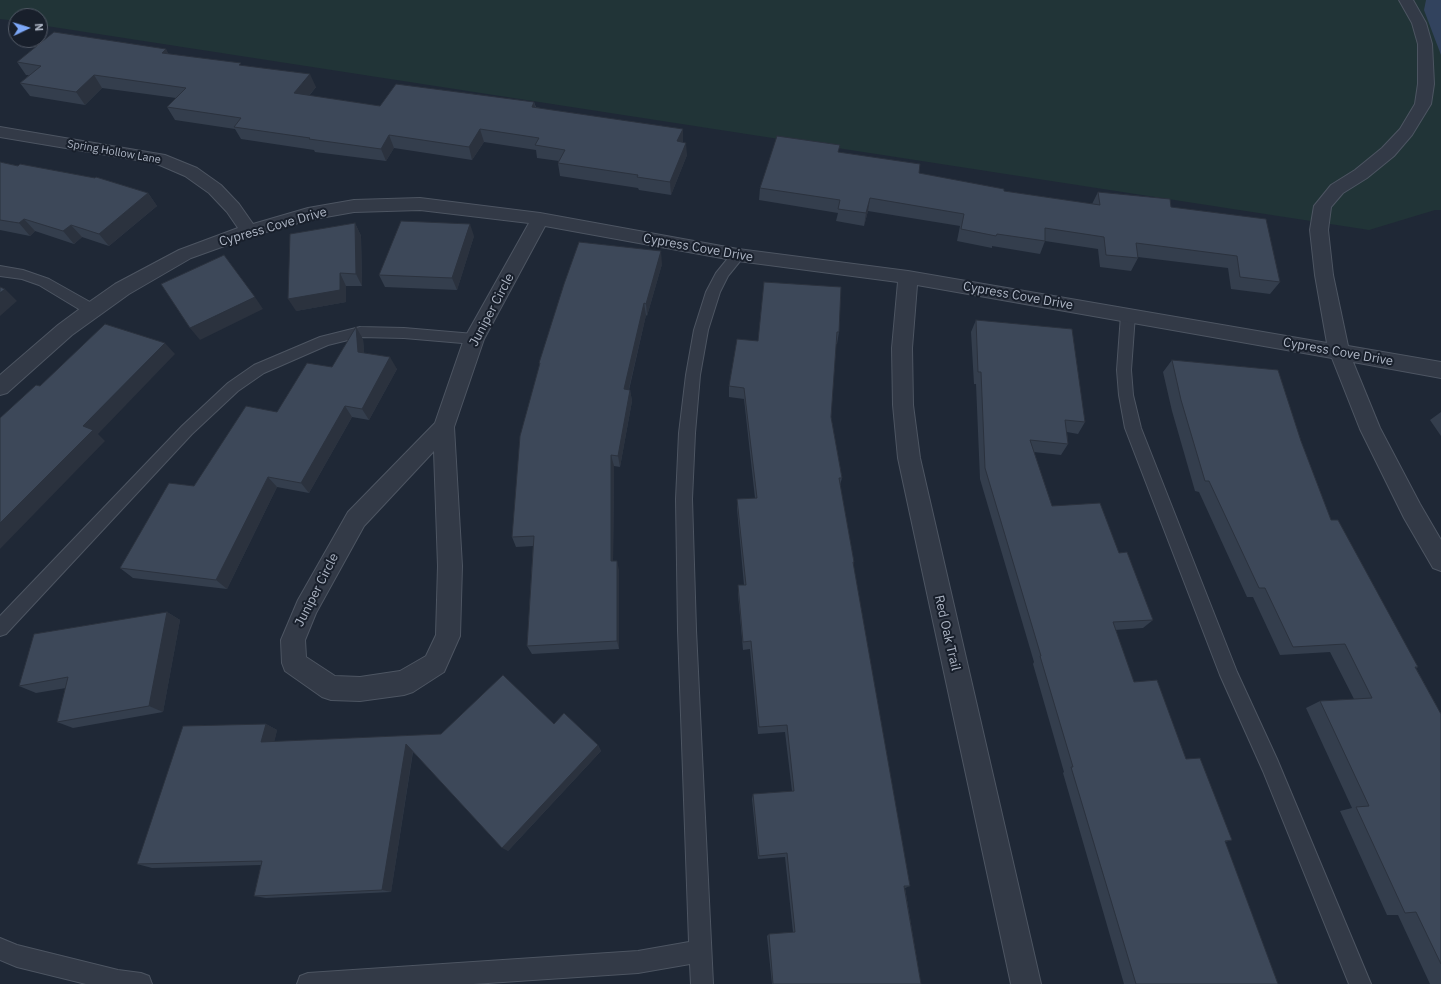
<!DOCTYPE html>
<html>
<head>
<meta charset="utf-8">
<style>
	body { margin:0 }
	#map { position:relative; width:1441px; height:984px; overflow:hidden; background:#1f2836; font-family:"IBM Plex Sans",sans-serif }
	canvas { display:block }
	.north { position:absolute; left:8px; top:8px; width:40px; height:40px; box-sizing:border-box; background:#181f2b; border:1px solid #545b68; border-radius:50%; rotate:86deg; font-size:11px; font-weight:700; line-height:16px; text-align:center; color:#adb5c4 }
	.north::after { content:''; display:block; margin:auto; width:14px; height:18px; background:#7da8f8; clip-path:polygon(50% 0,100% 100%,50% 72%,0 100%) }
</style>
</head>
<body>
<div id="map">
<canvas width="1441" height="984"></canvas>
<div class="north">N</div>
</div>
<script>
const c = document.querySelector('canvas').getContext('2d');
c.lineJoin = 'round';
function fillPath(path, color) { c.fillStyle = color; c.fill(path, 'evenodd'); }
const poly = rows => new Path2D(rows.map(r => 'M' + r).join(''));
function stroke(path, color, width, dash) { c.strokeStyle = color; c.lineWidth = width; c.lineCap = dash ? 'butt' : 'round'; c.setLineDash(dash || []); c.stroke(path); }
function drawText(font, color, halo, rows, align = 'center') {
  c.font = font + ' "IBM Plex Sans",sans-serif'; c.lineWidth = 4; c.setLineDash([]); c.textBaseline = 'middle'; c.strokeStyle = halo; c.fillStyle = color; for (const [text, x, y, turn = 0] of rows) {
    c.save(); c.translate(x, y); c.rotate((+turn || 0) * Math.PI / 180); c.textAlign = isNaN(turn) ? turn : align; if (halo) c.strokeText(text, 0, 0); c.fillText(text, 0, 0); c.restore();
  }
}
fillPath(poly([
	[0,0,1441,0,1441,210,1435,210,1369,230,40,25,40,16,16,16,16,21,0,19]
]), '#213437');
fillPath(poly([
	[1426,0,1441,0,1441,55,1424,10]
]), '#32435e');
const service = poly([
	[738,250,743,252,745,255,728,276,720,292,708,330,700,375,695,433,692,499,696,630,713,984,691,984,690,964,638,973,473,984,297,984,300,976,308,973,638,951,689,942,678,630,676,499,679,433,686,375,694,330,706,292,716,273,733,252,738,250],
	[0,266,23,270,49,279,97,306,99,310,97,314,92,315,87,314,39,285,22,279,0,276,0,266],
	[1128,310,1133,311,1135,315,1131,370,1133,395,1141,428,1237,672,1277,759,1371,984,1349,984,1263,771,1220,675,1125,428,1119,395,1117,370,1121,315,1123,311,1128,310],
	[360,327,404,328,474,334,479,335,481,339,479,343,474,344,404,338,360,337,328,345,264,373,238,391,192,434,6,634,0,636,0,616,182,426,228,383,254,365,320,337,360,327],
	[0,938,17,945,118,970,141,973,149,976,152,984,86,984,17,967,0,960,0,938]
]);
const minor = poly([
	[1399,0,1413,0,1426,23,1432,44,1434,84,1431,104,1412,135,1394,156,1367,178,1343,193,1331,207,1328,230,1333,275,1348,346,1441,362,1441,378,1353,362,1380,428,1420,504,1441,540,1441,571,1433,568,1404,518,1360,429,1332,358,917,285,912,348,913,405,920,458,1041,984,1011,984,898,458,893,405,892,348,898,282,738,261,545,226,484,339,454,427,462,566,460,636,444,672,413,692,404,695,360,701,331,700,322,697,285,671,282,663,281,640,298,600,348,512,435,423,464,339,529,223,420,210,354,212,309,220,255,235,191,258,129,294,72,335,7,393,0,395,0,375,58,325,85,305,115,284,179,250,238,228,227,212,209,193,185,176,155,163,0,137,0,127,165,155,197,168,221,185,239,204,253,224,308,208,354,200,420,198,540,213,738,249,908,271,1327,343,1315,275,1310,230,1314,206,1331,185,1355,170,1382,148,1400,129,1415,104,1418,84,1418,44,1412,23,1399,0],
	[434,451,438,566,436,635,426,656,400,671,360,677,335,676,306,657,305,640,316,613,364,526,434,451]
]);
stroke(service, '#4d5562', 2);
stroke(minor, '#4d5562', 2);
fillPath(service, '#333a47');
fillPath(minor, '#333a47');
fillPath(poly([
	[166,49,168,54,242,66,316,87,309,96,380,106,534,102,536,107,683,141,683,142,687,155,671,195,639,190,638,188,560,176,558,163,559,161,537,158,536,150,484,142,472,160,394,148,386,161,315,152,314,150,241,139,235,129,175,120,167,107,176,98,102,88,85,105,30,96,20,83,29,75,26,75,17,62],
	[839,152,919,173,1004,191,1092,204,1098,192,1171,207,1280,282,1270,294,1231,289,1228,268,1138,257,1138,258,1131,271,1100,267,1098,249,1045,241,1040,254,992,246,992,248,957,241,960,226,868,211,864,226,836,221,838,213,759,200,760,188],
	[0,162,148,193,157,206,109,246,82,237,74,244,35,231,30,236,0,230],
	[355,223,361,236,362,286,346,286,346,302,296,311],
	[474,236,457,290,385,287,379,275],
	[662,264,647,316,646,315,629,390,630,390,632,401,620,467,614,466,613,561,619,570,619,649,532,654,527,646,533,546,516,547,512,537,539,366,539,363],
	[764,282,839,332,837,344,836,344,831,417,842,478,840,485,854,562,853,565,910,886,905,888,921,984,772,984,767,936,769,934,793,932,785,857,758,859,752,799,753,794,792,791,785,732,758,734,750,649,743,650,738,594,738,585,744,585,737,509,737,499,755,498,744,399,729,397,729,386,758,341],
	[976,320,1085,422,1078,434,1067,432,1068,444,1061,455,1034,452,1052,506,1119,553,1153,620,1143,628,1115,630,1134,682,1186,759,1232,840,1225,842,1278,984,1124,984,1063,773,1064,772,1033,664,1034,662,980,479,976,384,974,384,971,332],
	[363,339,364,353,397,369,369,420,352,417,309,493,277,487,227,589,133,578,120,568,194,486,332,367],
	[1172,360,1301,441,1331,520,1418,667,1416,668,1441,714,1441,984,1430,984,1398,915,1387,915,1340,811,1352,808,1306,708,1320,701,1354,699,1330,652,1280,655,1253,597,1247,597,1199,492,1195,491,1172,411,1163,372],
	[1441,412,1441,436,1430,420],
	[167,612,180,620,163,712,73,728,57,722,66,688,36,693,19,686],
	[266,724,277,730,274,742,441,734,554,724,598,745,601,751,508,851,413,752,391,892,266,898,254,896,261,865,152,868,137,864]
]), '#343e4d');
fillPath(poly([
	[166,49,173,62,162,53],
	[310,74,316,87,300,106,294,93],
	[94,75,102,88,85,105,76,92],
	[534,102,537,115,532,107],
	[480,129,484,142,472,160,469,147],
	[683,129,683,141,678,154,677,141],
	[389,135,394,148,386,161,381,149],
	[686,143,687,155,671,195,670,182],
	[148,193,157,206,109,246,99,234],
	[870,198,868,211,864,226,866,213],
	[24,219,35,231,30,236,19,223],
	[355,223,361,236,362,286,356,274],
	[470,224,474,236,457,290,452,278],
	[71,225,82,237,74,244,63,231],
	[661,251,662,264,647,316,646,304],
	[340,273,346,286,346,302,296,311,288,299],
	[5,289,17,301,0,316,0,293],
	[255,297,263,309,200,340,190,328],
	[644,303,646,315,626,401,624,389],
	[356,327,363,339,365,364,358,352],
	[165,343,175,354,98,434,105,441,0,549,0,523,83,426],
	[390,357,397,369,369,420,362,409],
	[630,390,632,401,620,467,618,456],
	[345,406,352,417,309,493,301,483],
	[611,455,614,466,613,570,611,561],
	[268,477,277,487,227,589,216,580],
	[617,561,619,570,619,649,617,641],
	[167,612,180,620,163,712,149,706],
	[266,724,277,730,273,748,261,742],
	[406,744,413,750,391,892,382,890],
	[598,745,601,751,508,851,502,848]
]), '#2b323e');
const building = poly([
	[54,32,166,49,162,53,241,63,239,65,310,74,294,93,380,106,396,84,473,94,534,102,532,107,683,129,677,141,686,143,670,182,637,177,638,175,558,163,565,150,535,145,539,138,480,129,469,147,389,135,381,149,309,139,310,138,234,127,241,118,167,107,186,88,94,75,76,92,20,83,41,66,17,62,54,32],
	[777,136,840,145,838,152,920,164,919,173,1004,189,1004,191,1100,205,1098,192,1170,199,1171,207,1266,219,1280,282,1240,277,1237,256,1136,243,1138,258,1106,255,1104,237,1045,228,1045,241,997,234,996,236,961,229,964,214,870,198,866,213,838,209,840,200,760,188,777,136],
	[0,162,18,166,20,164,95,178,96,177,148,193,99,234,71,225,63,231,24,219,19,223,0,220,0,162],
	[401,221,470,224,452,278,379,275,401,221],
	[355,223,356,274,340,273,340,290,288,299,290,234,355,223],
	[579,242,661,251,646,304,644,303,624,389,630,390,618,456,611,455,611,561,617,561,617,641,527,646,534,536,512,537,520,436,540,363,539,363,564,284,579,242],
	[224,255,255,297,190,328,161,284,224,255],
	[764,282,841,287,839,332,837,332,831,417,842,478,839,478,854,562,853,562,910,886,904,886,921,984,773,984,769,934,795,932,787,853,759,856,753,794,794,791,787,725,759,727,751,641,743,642,738,585,746,585,737,499,757,498,744,388,729,386,737,339,758,341,764,282],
	[0,287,5,289,0,293,0,287],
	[976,320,1072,329,1085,422,1065,420,1068,444,1030,440,1052,506,1100,503,1119,553,1127,552,1153,620,1113,622,1134,682,1157,680,1186,759,1200,758,1232,840,1225,841,1278,984,1136,984,1071,767,1073,767,1040,656,1041,656,985,468,981,372,978,372,976,320],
	[105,324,165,343,83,426,93,430,0,523,0,418,36,385,40,386,105,324],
	[356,327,358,352,390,357,362,409,345,406,301,483,268,477,216,580,120,568,169,483,194,486,246,406,277,412,307,363,332,367,356,327],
	[1172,360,1278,370,1301,441,1331,520,1338,520,1418,667,1415,667,1441,714,1441,964,1416,912,1405,913,1356,807,1369,806,1320,701,1372,698,1345,644,1293,647,1265,588,1259,588,1209,481,1205,481,1181,400,1172,360],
	[167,612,149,706,57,722,68,677,19,686,34,634,167,612],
	[503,675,554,724,564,713,598,745,502,848,406,744,382,890,254,896,262,861,137,864,183,726,266,724,261,742,441,734,503,675]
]);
fillPath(building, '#3d4859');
stroke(building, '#2b323e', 1);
drawText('11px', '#adb5c4', '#181f2b', [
	["Spring Hollow Lane",114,152,10]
]);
drawText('13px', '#adb5c4', '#181f2b', [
	["Cypress Cove Drive",273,227,-16],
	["Cypress Cove Drive",698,248,10],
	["Cypress Cove Drive",1018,296,10],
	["Juniper Circle",492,310,-62],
	["Cypress Cove Drive",1338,352,10],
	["Juniper Circle",317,590,-63],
	["Red Oak Trail",947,633,77]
]);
</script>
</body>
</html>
